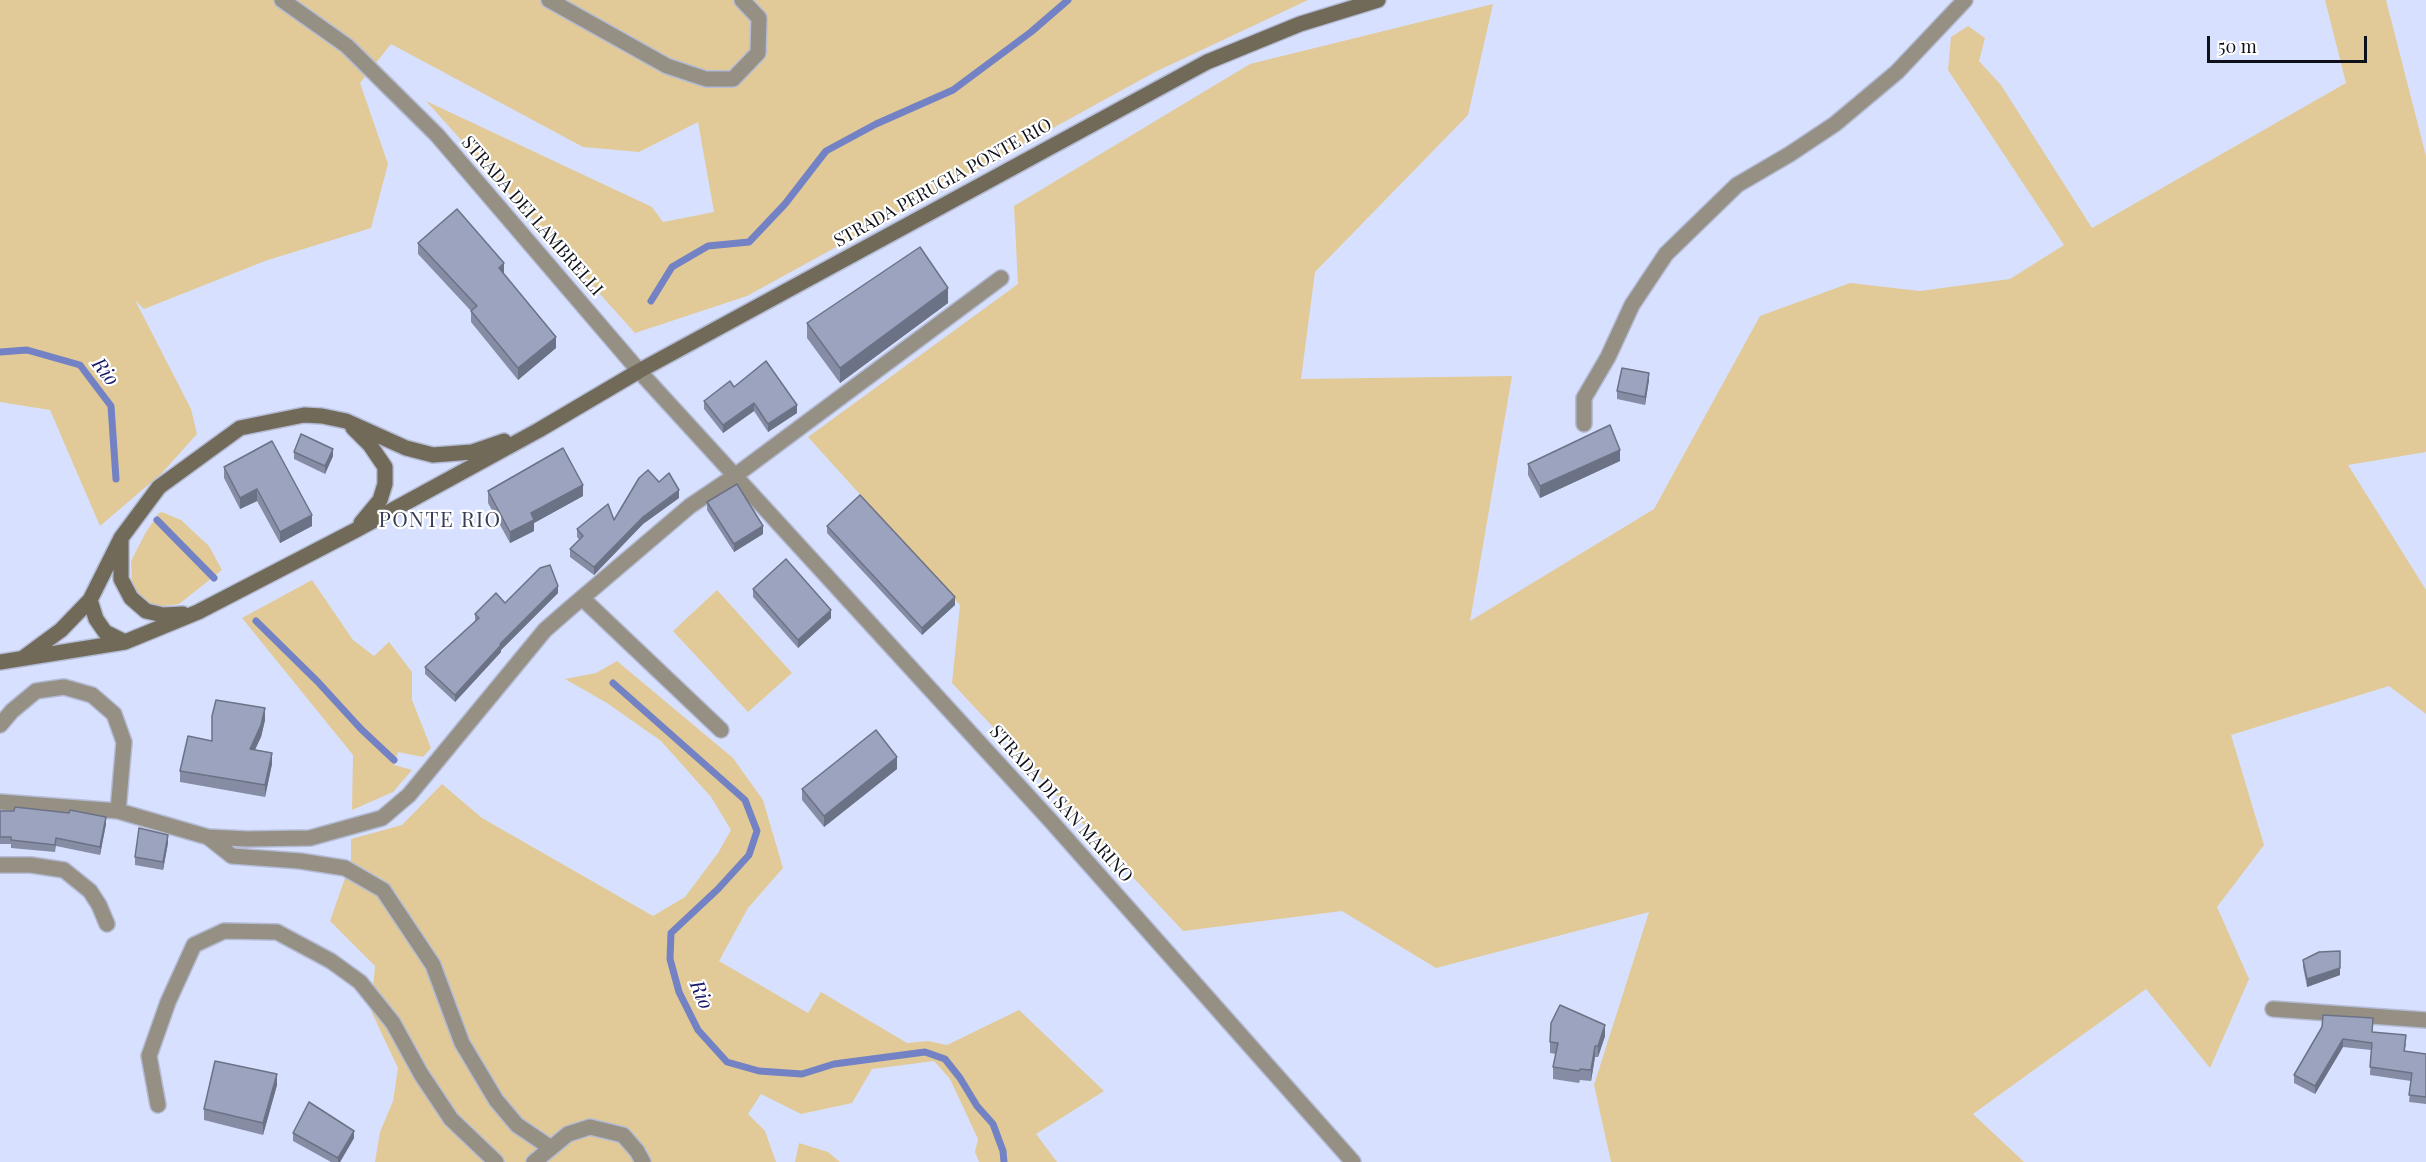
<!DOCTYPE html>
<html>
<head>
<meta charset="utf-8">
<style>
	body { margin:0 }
	#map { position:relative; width:2426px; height:1162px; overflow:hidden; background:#d7e0fe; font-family:"Playfair Display",serif }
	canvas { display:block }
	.scale { position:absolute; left:2207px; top:36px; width:160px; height:27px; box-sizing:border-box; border:3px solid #0e101a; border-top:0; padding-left:8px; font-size:18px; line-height:21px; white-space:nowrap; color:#0e101a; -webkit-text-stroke:4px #fff; paint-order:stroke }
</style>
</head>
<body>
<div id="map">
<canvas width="2426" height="1162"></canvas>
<div class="scale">50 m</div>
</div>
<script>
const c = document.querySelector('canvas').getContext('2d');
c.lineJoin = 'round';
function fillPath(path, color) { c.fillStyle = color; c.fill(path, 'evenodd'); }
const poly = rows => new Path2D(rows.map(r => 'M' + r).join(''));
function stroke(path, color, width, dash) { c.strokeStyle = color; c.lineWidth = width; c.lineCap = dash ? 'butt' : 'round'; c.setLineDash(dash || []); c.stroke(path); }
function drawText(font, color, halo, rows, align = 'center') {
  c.font = font + ' "Playfair Display",serif'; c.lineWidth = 4.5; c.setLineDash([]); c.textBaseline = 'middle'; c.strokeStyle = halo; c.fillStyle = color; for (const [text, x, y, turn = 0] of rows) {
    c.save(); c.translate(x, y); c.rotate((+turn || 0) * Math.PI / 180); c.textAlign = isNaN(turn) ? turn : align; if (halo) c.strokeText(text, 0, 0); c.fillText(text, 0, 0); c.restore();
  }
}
fillPath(poly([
	[0,0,1308,0,1155,72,747,296,635,333,426,101,652,207,663,222,714,212,698,122,639,152,583,147,391,44,360,83,388,164,371,228,265,261,144,309,135,300,191,409,197,434,162,473,100,526,50,410,0,402],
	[2325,0,2386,0,2426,156,2426,452,2348,465,2426,590,2426,714,2389,686,2231,735,2264,845,2217,907,2249,979,2210,1068,2146,989,1973,1114,2024,1162,1611,1162,1594,1085,1649,912,1436,968,1342,911,1183,931,952,683,960,605,808,437,1018,284,1014,206,1250,64,1493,4,1468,115,1315,272,1301,379,1512,376,1470,621,1654,509,1760,316,1850,283,1920,291,2010,279,2064,245,1948,70,1951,37,1968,26,1985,38,1979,61,2001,85,2092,228,2346,83],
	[162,512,181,520,209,546,222,570,179,604,156,607,145,601,132,585,131,561,146,532,159,513],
	[312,580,353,640,374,656,389,642,412,672,412,700,431,748,423,757,398,752,394,765,412,770,393,792,352,810,353,755,242,618],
	[717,590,792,673,748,712,673,631],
	[617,661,733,758,763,800,783,868,748,908,719,961,808,1013,821,992,907,1043,928,1041,947,1045,1019,1010,1104,1091,1036,1134,1057,1162,979,1162,975,1152,978,1139,950,1079,934,1061,872,1069,852,1103,801,1114,761,1094,748,1114,765,1131,776,1162,375,1162,380,1132,393,1101,398,1068,371,1011,375,966,330,921,351,861,351,839,402,825,442,784,482,818,653,916,685,897,718,853,731,830,711,797,661,741,607,703,565,679,596,673],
	[799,1143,828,1152,840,1162,795,1162]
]), '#e1ca97');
stroke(poly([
	[651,301,672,267,708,246,749,242,785,204,826,151,876,124,953,90,1031,32,1068,0],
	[0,352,27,350,80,365,111,406,116,479],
	[157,520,214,578],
	[256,621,318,682,361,729,394,760],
	[613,683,745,800,757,831,749,855,718,889,671,933,670,959,679,992,698,1030,727,1062,759,1071,802,1074,834,1064,925,1052,945,1059,960,1078,977,1106,993,1124,1003,1151,1004,1162]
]), '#7382c5', 7);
const street = poly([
	[282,0,347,46,437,135,639,371,1050,820,1353,1162],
	[549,0,667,66,706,79,733,79,758,53,759,18,742,0],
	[1584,424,1584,398,1608,357,1632,305,1666,254,1737,185,1790,154,1835,124,1897,72,1965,0],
	[582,598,721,730],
	[0,725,12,711,36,691,64,687,92,695,114,714,124,742,118,811],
	[0,802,118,811,208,837,247,839,310,838,382,818,409,795,545,630,569,609,690,506,736,475,1001,278],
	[208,837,232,856,300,861,345,868,383,890,433,965,462,1043,496,1100,517,1125,551,1148],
	[0,865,31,865,64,870,90,891,99,905,107,924],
	[2273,1009,2426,1020],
	[158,1105,149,1056,168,1002,194,945,224,931,277,932,331,961,360,982,393,1023,421,1074,451,1119,496,1162],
	[534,1162,568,1134,590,1127,623,1135,637,1151,643,1162]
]);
const secondary = poly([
	[353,428,370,445,385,467,385,484,380,500,361,523],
	[121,541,121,579,131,598,146,611,163,615,183,614],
	[90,600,96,619,105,632,125,642],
	[23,658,61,630,90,600,121,538,159,487,240,428,304,415,322,416,346,421,406,448,433,455,472,452,504,441],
	[0,662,125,642,198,612,356,530,539,430,639,371,1207,62,1300,24,1378,0]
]);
stroke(street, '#b3bbd5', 18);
stroke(secondary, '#b3bbd5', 18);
stroke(street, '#969084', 15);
stroke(secondary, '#726a58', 15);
fillPath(poly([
	[418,243,504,274,556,348,518,380,471,322,471,311,418,254],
	[948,303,840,383,807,338,807,323],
	[1649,380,1645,405,1617,399,1617,391],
	[734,387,797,413,768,432,754,411,723,433,704,409,704,401],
	[294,452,333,456,325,474,294,459],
	[1620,461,1540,498,1528,475,1528,464],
	[224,467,312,526,280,543,257,501,240,509,224,478],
	[659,482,679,498,643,524,594,575,570,557,570,549,580,540,577,537,577,529,614,520],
	[488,491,583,496,534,523,534,531,510,543,488,503],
	[707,502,763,534,734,552,707,510],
	[827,526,955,605,922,635,827,533],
	[753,589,831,618,798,648,753,597],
	[558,593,501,650,501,652,455,702,425,674,425,667,475,621,475,614],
	[265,720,261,737,254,750,272,764,265,797,180,782,180,771,212,741],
	[897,769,824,827,802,800,802,789],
	[0,811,106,824,100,855,56,846,55,852,11,848,11,844,0,844],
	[168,843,163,870,135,865,135,857],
	[2303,960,2340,975,2307,987,2303,967],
	[2322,1027,2373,1032,2406,1043,2405,1051,2426,1054,2426,1104,2409,1102,2411,1081,2370,1075,2371,1050,2343,1047,2315,1094,2294,1083,2294,1075],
	[1605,1036,1598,1057,1595,1057,1591,1081,1580,1080,1579,1083,1553,1079,1553,1067,1556,1054,1550,1053,1550,1042],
	[277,1085,263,1135,204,1120,204,1109],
	[293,1133,354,1138,340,1162,331,1162,293,1141]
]), '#858ca4');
fillPath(poly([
	[504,263,504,274,499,268],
	[948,288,948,303,840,383,840,368],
	[556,337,556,348,518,380,518,368],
	[1649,373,1649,380,1645,405,1645,397],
	[754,403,754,411,723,433,723,425],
	[797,405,797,413,768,432,768,424],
	[333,449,333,456,325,474,325,466],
	[1620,450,1620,461,1540,498,1540,486],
	[583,485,583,496,534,523,534,531,510,543,510,532,531,513],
	[257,489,257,501,240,509,240,498],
	[679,490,679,498,643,524,594,575,594,567,643,517],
	[312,515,312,526,280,543,280,532],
	[763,526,763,534,734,552,734,544],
	[558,586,558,593,501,650,501,652,455,702,455,695,500,644],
	[955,597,955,605,922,635,922,628],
	[831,610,831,618,798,648,798,640],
	[265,708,265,720,261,737,250,761,250,749],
	[272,753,272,764,265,797,265,785],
	[897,757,897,769,824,827,824,816],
	[106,817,106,824,100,855,100,847],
	[168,835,168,843,163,870,163,862],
	[2340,968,2340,975,2307,987,2307,979],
	[1605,1025,1605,1036,1598,1057,1598,1046],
	[2343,1039,2343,1047,2315,1094,2315,1086],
	[1595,1046,1595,1057,1591,1081,1591,1070],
	[277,1074,277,1085,263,1135,263,1123],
	[354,1131,354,1138,340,1162,338,1162,338,1158]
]), '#6c7286');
const building = poly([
	[457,209,504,263,499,268,556,337,518,368,471,311,477,306,418,243,457,209],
	[920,247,948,288,840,368,807,323,920,247],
	[766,361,797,405,768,424,754,403,723,425,704,401,730,381,734,387,766,361],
	[1622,368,1649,373,1645,397,1617,391,1622,368],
	[1610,425,1620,450,1540,486,1528,464,1610,425],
	[301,434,333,449,325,466,294,452,301,434],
	[272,441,312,515,280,532,257,489,240,498,224,467,272,441],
	[563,448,583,485,531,513,534,520,510,532,488,491,563,448],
	[648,470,659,482,669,473,679,490,643,517,594,567,570,549,583,536,577,529,608,504,614,520,639,478,648,470],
	[737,484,763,526,734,544,707,502,737,484],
	[860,495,955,597,922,628,827,526,860,495],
	[786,559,831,610,798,640,753,589,786,559],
	[550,565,558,586,500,644,501,645,455,695,425,667,479,618,475,614,496,593,505,603,540,568,550,565],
	[216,700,265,708,261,725,250,749,272,753,265,785,180,771,188,736,212,741,212,716,216,700],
	[876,730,897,757,824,816,802,789,876,730],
	[15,807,69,813,70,810,106,817,100,847,56,838,55,845,11,840,11,837,0,837,0,811,14,811,15,807],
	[139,828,168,835,163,862,135,857,139,828],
	[2340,951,2340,968,2307,979,2303,960,2319,952,2340,951],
	[1560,1005,1605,1025,1598,1046,1595,1046,1591,1070,1580,1069,1579,1071,1553,1067,1558,1043,1550,1042,1551,1023,1560,1005],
	[2323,1015,2373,1018,2372,1032,2406,1035,2404,1051,2426,1054,2426,1097,2409,1095,2412,1073,2370,1067,2372,1043,2343,1039,2315,1086,2294,1075,2322,1027,2323,1015],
	[215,1061,277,1074,263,1123,204,1109,215,1061],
	[309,1102,354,1131,338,1158,293,1133,309,1102]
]);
fillPath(building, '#9ba3bf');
stroke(building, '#6c7286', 1.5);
drawText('18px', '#0e101a', '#fff', [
	["STRADA PERUGIA PONTE RIO",943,183,-29],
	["STRADA DEI LAMBRELLI",532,216,49],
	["STRADA DI SAN MARINO",1061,804,48]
]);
drawText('italic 20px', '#191969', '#fff', [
	["Rio",105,372,51],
	["Rio",701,995,67]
]);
c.letterSpacing = '1.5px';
drawText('21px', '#373d55', '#fff', [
	["PONTE RIO",440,520]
]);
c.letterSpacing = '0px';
</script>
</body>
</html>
